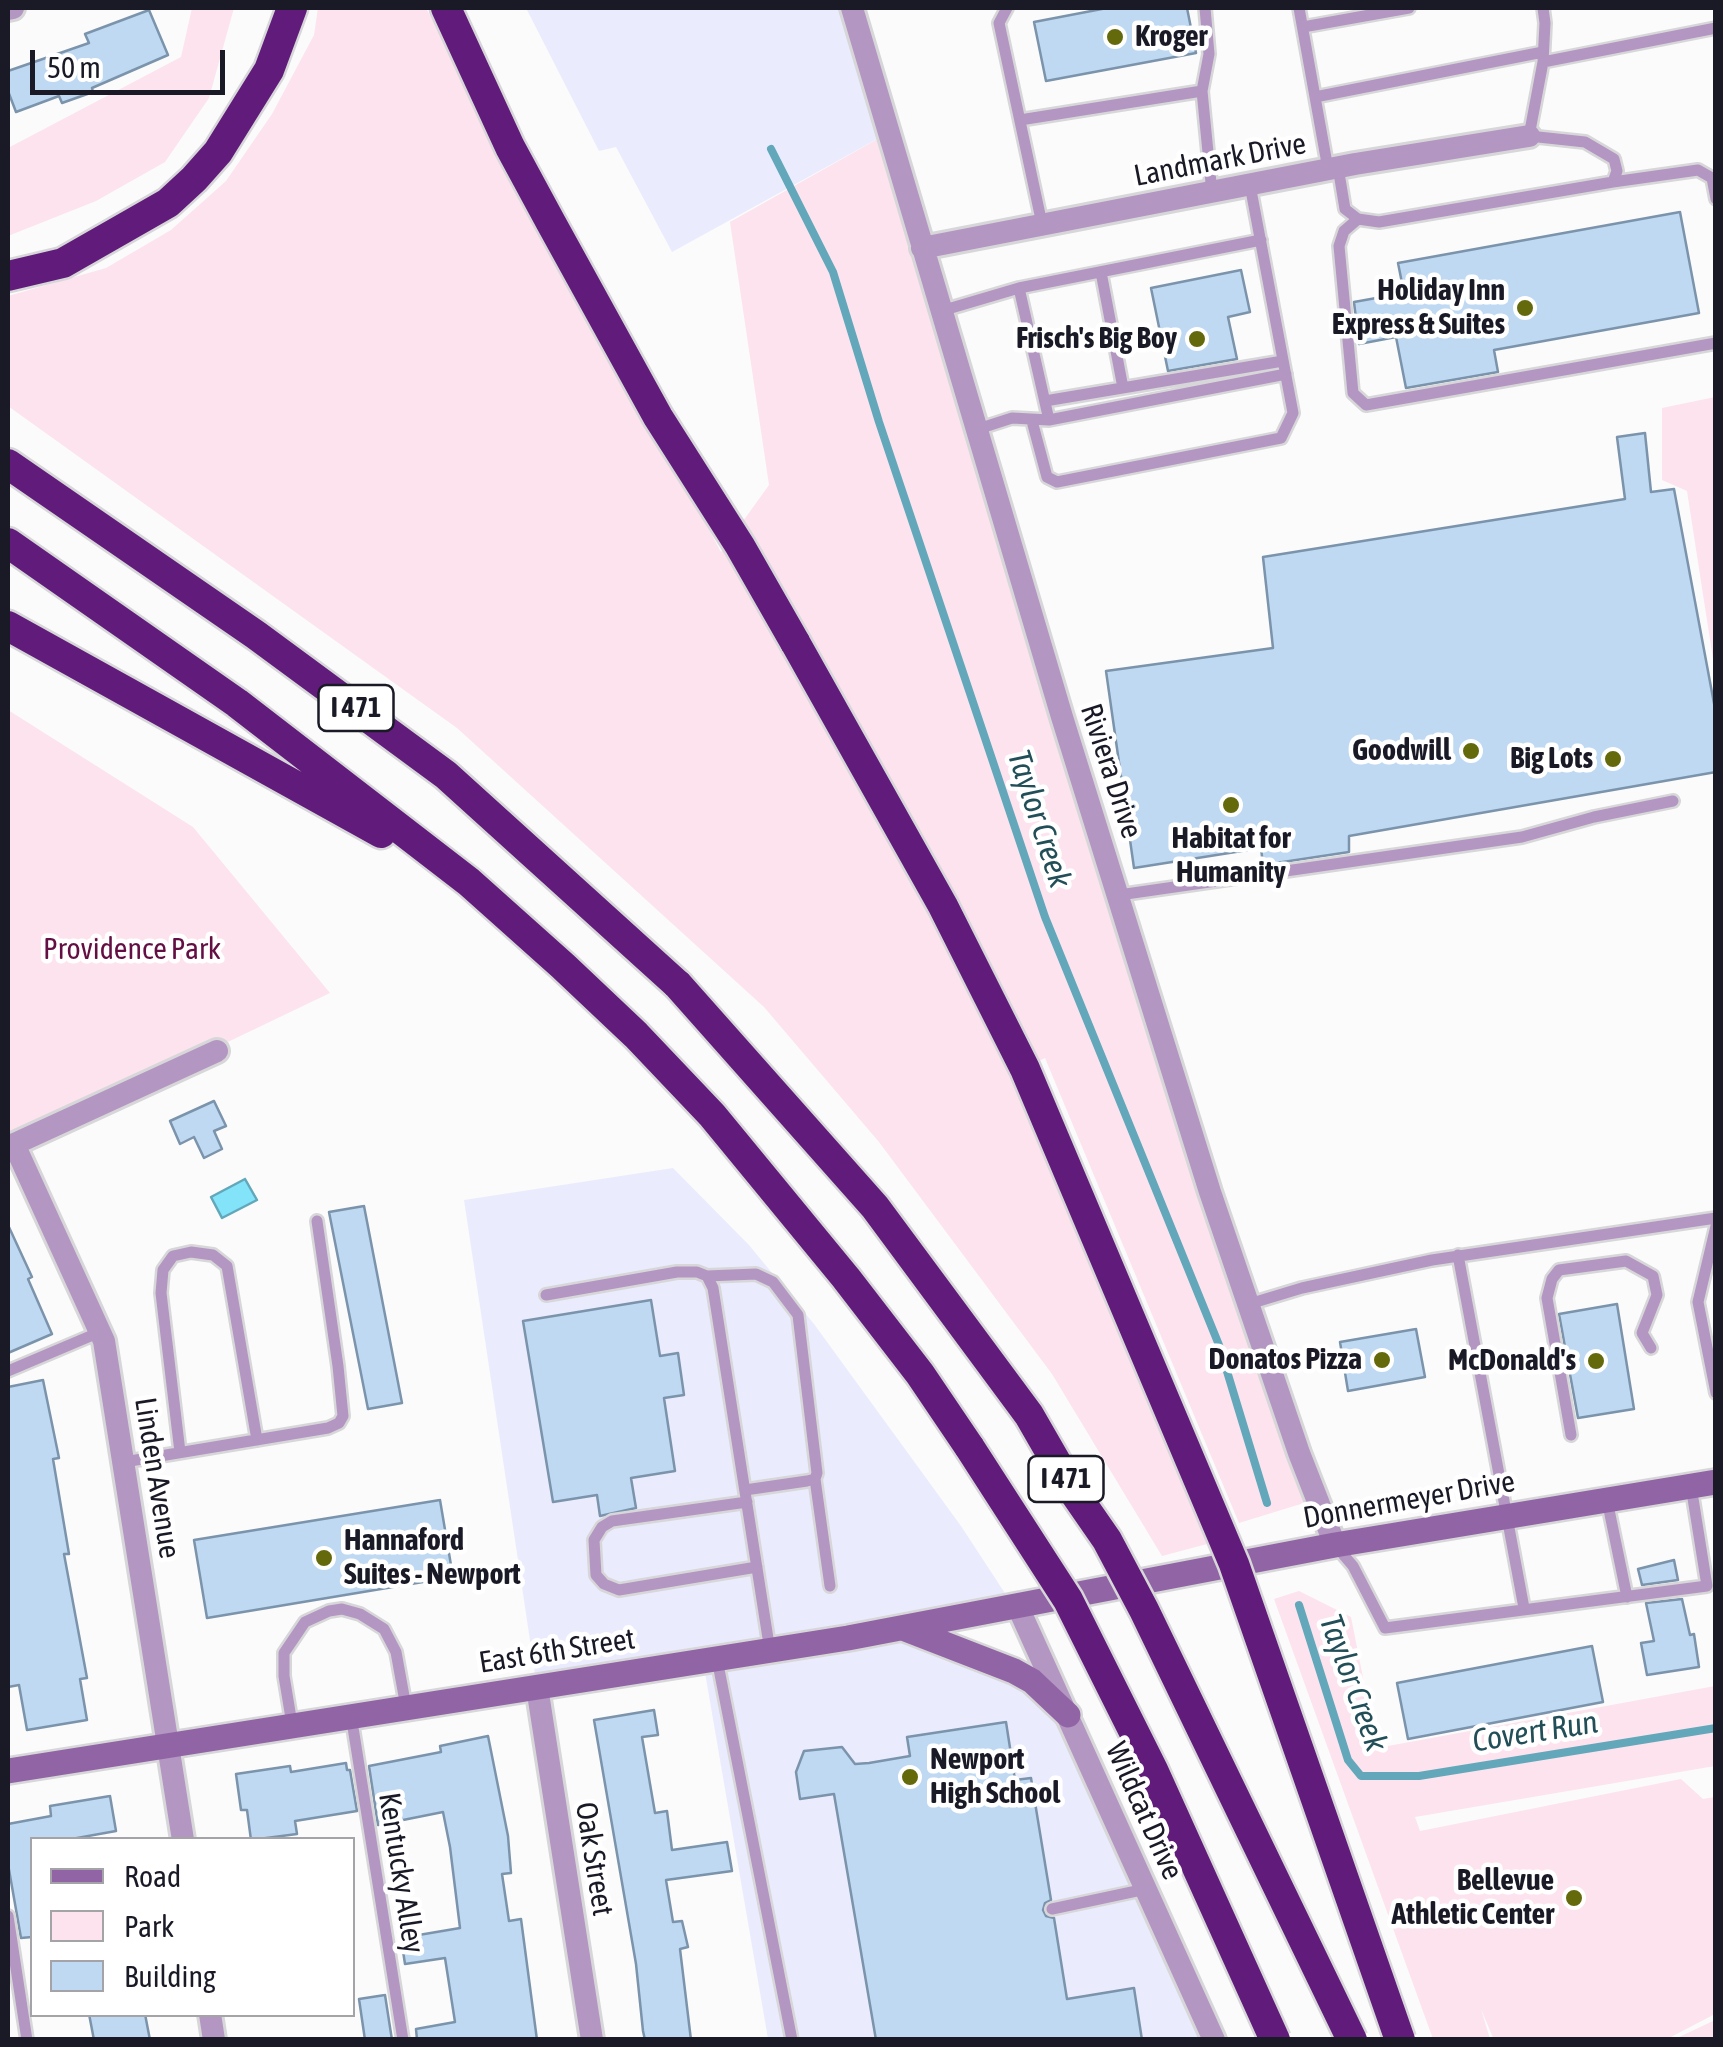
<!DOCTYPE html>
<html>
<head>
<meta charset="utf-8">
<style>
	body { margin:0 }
	#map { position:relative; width:1723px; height:2047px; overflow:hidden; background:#fbfbfb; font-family:"Asap Condensed",sans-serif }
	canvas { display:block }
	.frame { position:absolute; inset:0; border:10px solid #191a26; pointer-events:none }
	.legend { position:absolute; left:30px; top:1837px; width:325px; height:180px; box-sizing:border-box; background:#fff; border:2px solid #a3a3a8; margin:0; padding:12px 18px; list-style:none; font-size:30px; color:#191a26 }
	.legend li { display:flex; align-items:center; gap:20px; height:50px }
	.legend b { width:50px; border:2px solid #a3a3a8 }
	.scale { position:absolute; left:30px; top:50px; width:195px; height:45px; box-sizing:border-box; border:5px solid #191a26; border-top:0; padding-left:12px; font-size:30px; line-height:35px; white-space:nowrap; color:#191a26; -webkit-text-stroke:8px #fff; paint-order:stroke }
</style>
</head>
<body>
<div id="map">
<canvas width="1723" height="2047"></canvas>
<div class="frame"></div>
<ul class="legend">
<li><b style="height:12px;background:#9165a5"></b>Road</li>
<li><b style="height:28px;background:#fce3ee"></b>Park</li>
<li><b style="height:28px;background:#bfd9f3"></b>Building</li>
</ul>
<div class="scale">50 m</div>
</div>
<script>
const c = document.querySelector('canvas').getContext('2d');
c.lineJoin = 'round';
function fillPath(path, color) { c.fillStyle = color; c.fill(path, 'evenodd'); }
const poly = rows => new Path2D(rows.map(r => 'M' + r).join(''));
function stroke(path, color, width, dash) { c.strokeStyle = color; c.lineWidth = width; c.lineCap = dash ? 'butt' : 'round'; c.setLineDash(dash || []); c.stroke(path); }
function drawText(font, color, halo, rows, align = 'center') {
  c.font = font + ' "Asap Condensed",sans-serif'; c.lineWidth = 9; c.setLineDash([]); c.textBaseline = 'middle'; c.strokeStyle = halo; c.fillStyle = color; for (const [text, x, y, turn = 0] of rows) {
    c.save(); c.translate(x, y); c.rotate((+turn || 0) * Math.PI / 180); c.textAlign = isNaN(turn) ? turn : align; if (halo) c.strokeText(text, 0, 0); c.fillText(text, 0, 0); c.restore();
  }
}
fillPath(poly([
	[526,8,852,8,890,132,672,252,616,147,599,151],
	[673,1168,749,1245,814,1324,961,1526,1014,1607,905,1628,966,1654,1068,1715,1214,2039,768,2039,703,1661,537,1687,464,1200]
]), '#eaecfd');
fillPath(poly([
	[192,8,234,8,209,98,165,162,96,201,8,236,8,148,181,57],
	[318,8,426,8,721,552,769,485,730,222,890,132,1317,1499,1239,1523,1045,1058,1009,1076,1124,1331,1207,1544,1162,1556,1052,1374,879,1142,764,1007,457,728,8,406,8,296,106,268,171,230,226,181,272,114,314,35],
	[1715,397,1716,397,1715,672,1687,491,1662,480,1662,408],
	[8,710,193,827,330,993,17,1143,8,1140],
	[1299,1591,1351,1617,1377,1748,1715,1686,1715,1766,1415,1817,1420,1831,1681,1779,1703,1799,1715,1797,1715,2014,1667,2039,1494,2040,1481,2009,1490,2039,1433,2039,1274,1599],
	[1715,2020,1715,2039,1675,2039]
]), '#fce3ee');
const water = poly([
	[245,1179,257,1200,222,1218,211,1197,245,1179]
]);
fillPath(water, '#82e3f9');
stroke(water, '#62a7ba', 2.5);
stroke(poly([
	[771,149,833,272,879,422,1045,917,1219,1345,1267,1503],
	[1299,1605,1348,1760,1361,1776,1419,1776,1716,1728]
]), '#62a7ba', 8);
const building = poly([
	[1107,8,1187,8,1196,53,1046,81,1034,22,1107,8],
	[149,10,168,55,92,88,93,92,62,103,59,96,16,112,8,91,8,71,89,43,85,34,149,10],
	[1680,212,1699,313,1494,350,1498,372,1406,388,1396,337,1359,344,1354,302,1404,293,1398,263,1680,212],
	[1241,270,1250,312,1228,317,1237,359,1168,371,1151,288,1241,270],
	[1645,433,1651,492,1674,489,1716,714,1716,772,1349,836,1349,852,1263,865,1261,848,1134,868,1106,671,1273,648,1263,557,1625,499,1617,437,1645,433],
	[214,1101,226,1126,214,1131,222,1149,204,1158,194,1137,180,1144,170,1121,214,1101],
	[364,1206,402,1403,368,1409,329,1212,364,1206],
	[8,1225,32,1277,28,1279,52,1334,8,1353,8,1225],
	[651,1300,660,1356,678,1353,684,1395,664,1398,675,1471,631,1478,636,1508,600,1516,597,1495,553,1502,523,1321,651,1300],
	[1617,1304,1634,1409,1578,1418,1559,1314,1617,1304],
	[1416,1329,1425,1377,1348,1391,1340,1342,1416,1329],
	[43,1380,59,1458,53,1459,69,1554,64,1554,87,1678,80,1679,87,1720,27,1730,19,1685,8,1687,8,1387,43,1380],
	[440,1500,453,1577,207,1618,194,1540,440,1500],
	[1674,1560,1678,1580,1642,1585,1638,1569,1674,1560],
	[1682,1599,1690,1635,1694,1634,1699,1667,1647,1675,1641,1643,1654,1641,1646,1603,1682,1599],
	[1592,1646,1603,1702,1408,1739,1397,1683,1592,1646],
	[654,1710,658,1735,642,1737,655,1813,667,1811,672,1850,727,1842,732,1871,666,1880,673,1922,682,1921,688,1947,680,1949,691,2040,645,2040,643,2031,636,1964,594,1720,654,1710],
	[1006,1722,1015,1780,1031,1778,1051,1900,1045,1903,1043,1910,1046,1916,1054,1918,1067,1999,1134,1988,1142,2040,876,2040,834,1794,800,1799,796,1772,804,1751,842,1747,855,1764,869,1763,910,1756,907,1737,1006,1722],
	[488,1736,508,1836,511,1873,502,1874,509,1921,521,1919,537,2040,417,2040,416,2029,455,2022,445,1958,405,1964,401,1938,460,1928,450,1847,443,1812,378,1825,369,1766,441,1752,440,1746,488,1736],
	[346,1763,347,1770,350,1770,357,1811,295,1821,297,1834,251,1840,247,1810,241,1810,236,1774,290,1766,291,1772,346,1763],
	[110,1796,116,1831,66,1840,32,1840,32,1937,21,1938,8,1864,8,1824,51,1816,50,1806,110,1796],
	[385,1995,392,2040,365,2040,359,1999,385,1995],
	[89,2014,145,2014,150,2040,94,2040,89,2014]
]);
fillPath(building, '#bfd9f3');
stroke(building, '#7b94ac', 2.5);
const lane = poly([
	[1007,8,999,23,1042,224],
	[1205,8,1209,54,1202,91,1212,193],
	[1299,8,1328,169],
	[1303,27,1409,8],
	[1543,62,1716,28],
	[1315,97,1543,52],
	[1020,120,1202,91],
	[1338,167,1345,209,1358,219,1379,222,1613,182,1617,171,1614,159,1585,142,1529,136,1543,62,1545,23,1543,8],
	[1613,182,1698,170,1712,178,1716,199],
	[1358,219,1344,231,1339,246,1353,393,1366,405,1716,343],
	[1101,272,1123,388],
	[941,311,1019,288,1261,240],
	[1045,401,1283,361],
	[1049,420,1286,374],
	[1032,421,1047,477,1057,482,1281,438,1293,413,1250,185],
	[978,429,1012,418,1049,420,1019,288],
	[1119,895,1522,837,1594,817,1673,801],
	[1716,1226,1698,1302,1716,1393],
	[1458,1255,1524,1608],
	[707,1276,756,1274,773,1282,798,1315,817,1473,815,1479,807,1481,745,1490],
	[546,1295,677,1272,697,1272,707,1276,713,1288,770,1651],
	[1249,1304,1302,1288,1432,1260,1716,1218],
	[8,1371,100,1332],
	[1571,1435,1547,1298,1552,1279,1559,1270,1626,1261,1653,1276,1657,1295,1642,1333,1651,1348],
	[180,1452,161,1293,163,1270,173,1256,191,1252,213,1255,227,1266,257,1440],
	[124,1462,328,1428,339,1423,343,1416,338,1366,317,1221],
	[815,1479,830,1586],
	[1607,1500,1627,1597],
	[747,1502,612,1521,602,1527,594,1540,596,1575,604,1584,619,1590,757,1567],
	[1335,1545,1353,1566,1385,1628,1707,1586,1691,1486],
	[717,1659,792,2040],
	[351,1715,403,2040],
	[292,1724,284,1676,284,1653,305,1622,329,1611,342,1609,360,1614,384,1629,396,1652,406,1707],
	[1052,1909,1146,1889],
	[8,1916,27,2040]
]);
const street = poly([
	[852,8,1062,717,1210,1192,1299,1453,1335,1545],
	[8,9,13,8],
	[922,248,1355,164,1529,136],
	[14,1144,104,1341,183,1840],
	[8,1147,217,1051],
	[1018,1607,1214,2040],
	[537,1687,592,2040],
	[210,2014,214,2040]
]);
const secondary = poly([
	[903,1628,1014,1671,1032,1681,1068,1715],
	[8,1771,848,1638,1335,1545,1716,1482]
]);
const highway = poly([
	[446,8,510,147,550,221,658,417,740,546,796,644],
	[8,276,63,263,168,203,194,179,218,152,269,70,292,8],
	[8,464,256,635,446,775,678,985],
	[8,543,237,703,469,882,563,966,636,1035,712,1115,846,1278,920,1374,970,1448],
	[8,626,381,833]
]);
stroke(lane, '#d7d7d9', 16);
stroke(street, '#d7d7d9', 28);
stroke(secondary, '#d7d7d9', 30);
stroke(highway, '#d7d7d9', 35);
stroke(lane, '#b496c2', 11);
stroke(street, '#b496c2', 22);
stroke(secondary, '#9165a5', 25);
stroke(highway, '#611c7b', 30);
const highwayBridge = poly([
	[796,644,943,906,1025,1069,1234,1564,1400,2040],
	[678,985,875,1207,1029,1415,1071,1488,1107,1540,1144,1610,1352,2040],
	[970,1448,1068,1600,1153,1770,1275,2040]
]);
stroke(highwayBridge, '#d7d7d9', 35, []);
stroke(highwayBridge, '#611c7b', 30);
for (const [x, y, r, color] of [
	[1115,37,10,"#646a0c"],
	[1525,308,10,"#646a0c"],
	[1197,339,10,"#646a0c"],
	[1471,751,10,"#646a0c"],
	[1613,759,10,"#646a0c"],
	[1231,805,10,"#646a0c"],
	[1382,1360,10,"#646a0c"],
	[1596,1361,10,"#646a0c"],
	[324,1558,10,"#646a0c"],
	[910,1777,10,"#646a0c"],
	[1574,1898,10,"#646a0c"]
]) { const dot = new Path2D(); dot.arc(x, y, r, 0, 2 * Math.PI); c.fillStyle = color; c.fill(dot); stroke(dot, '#fff', 4); }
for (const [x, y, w] of [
	[356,708,75],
	[1066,1479,75]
]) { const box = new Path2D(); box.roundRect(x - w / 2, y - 23, w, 46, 8); c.fillStyle = '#fff'; c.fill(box); stroke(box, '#191a26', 2.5); }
drawText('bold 28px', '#191a26', null, [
	["I 471",356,708],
	["I 471",1066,1479]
]);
drawText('bold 30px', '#191a26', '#fff', [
	["Kroger",1135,37,"left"],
	["Holiday Inn",1505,291],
	["Express & Suites",1505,325],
	["Frisch's Big Boy",1177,339],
	["Goodwill",1451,751],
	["Big Lots",1593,759],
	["Habitat for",1231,839,"center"],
	["Humanity",1231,873,"center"],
	["Donatos Pizza",1362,1360],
	["McDonald's",1576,1361],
	["Hannaford",344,1541,"left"],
	["Suites - Newport",344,1575,"left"],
	["Newport",930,1760,"left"],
	["High School",930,1794,"left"],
	["Bellevue",1554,1881],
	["Athletic Center",1554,1915]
], 'right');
drawText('30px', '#191a26', '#fff', [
	["Landmark Drive",1220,160,-11],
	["Riviera Drive",1111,771,72],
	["Linden Avenue",157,1478,81],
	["Donnermeyer Drive",1409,1500,-10],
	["East 6th Street",557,1651,-9],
	["Wildcat Drive",1144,1811,66],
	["Oak Street",594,1859,81],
	["Kentucky Alley",401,1873,81]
]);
drawText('30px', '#630f43', '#fff', [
	["Providence Park",132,950]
]);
drawText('italic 32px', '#224e58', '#fff', [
	["Taylor Creek",1039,819,72],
	["Taylor Creek",1353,1683,70],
	["Covert Run",1535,1732,-9]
]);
</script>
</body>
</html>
